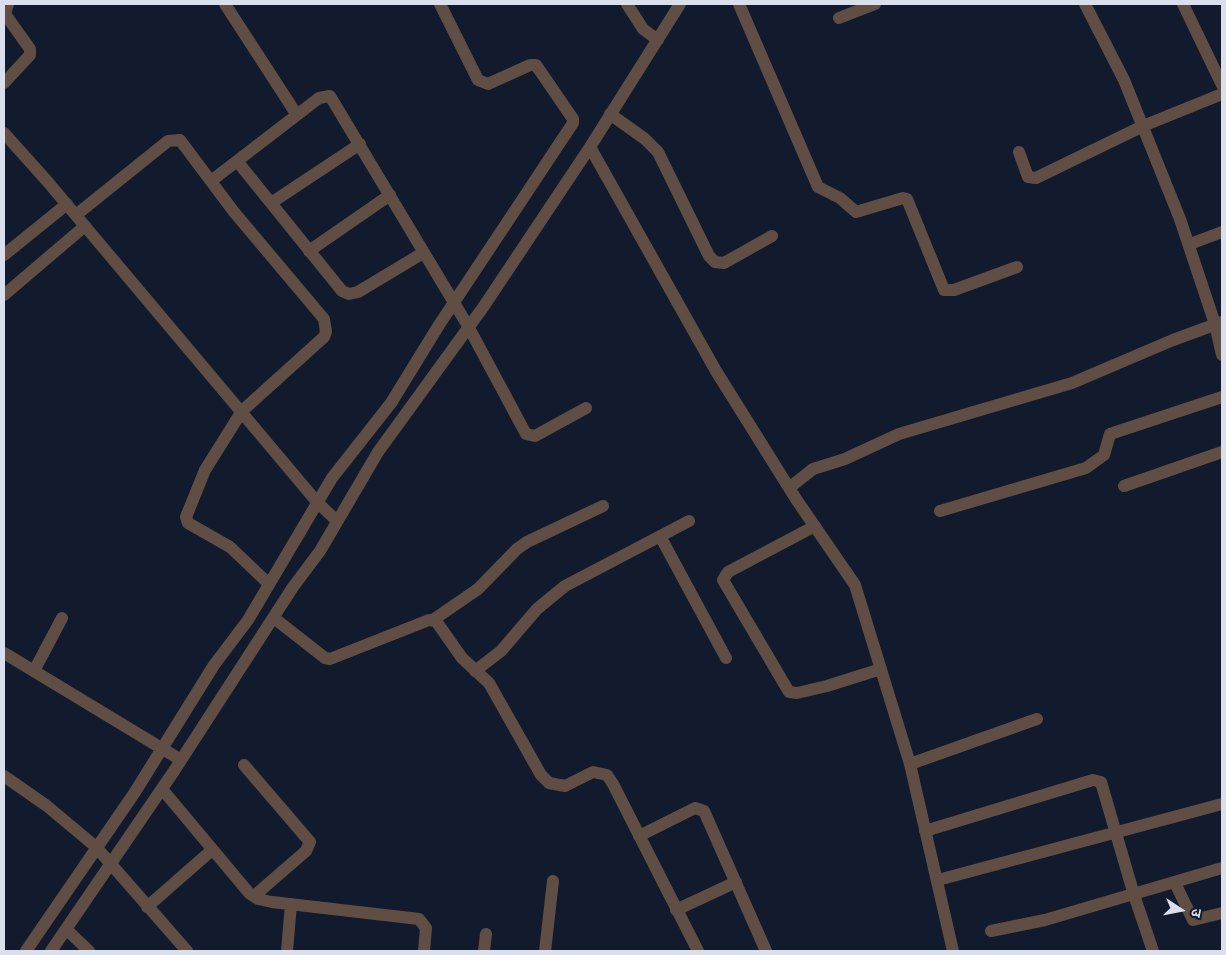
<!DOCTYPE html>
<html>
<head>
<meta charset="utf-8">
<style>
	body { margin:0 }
	#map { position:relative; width:1226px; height:955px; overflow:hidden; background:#121b2d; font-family:Spectral,"Noto Sans Devanagari",serif }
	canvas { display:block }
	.frame { position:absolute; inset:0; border:5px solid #d9dfec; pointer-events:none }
	.north { position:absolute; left:1156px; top:885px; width:50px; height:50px; -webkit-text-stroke:4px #121b2d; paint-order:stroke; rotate:101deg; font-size:14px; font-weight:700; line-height:20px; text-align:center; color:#d9dfec }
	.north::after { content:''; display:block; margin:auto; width:18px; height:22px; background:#d9dfec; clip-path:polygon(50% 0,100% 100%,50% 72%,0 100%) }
</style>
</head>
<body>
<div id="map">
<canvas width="1226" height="955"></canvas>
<div class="frame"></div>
<div class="north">उ</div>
</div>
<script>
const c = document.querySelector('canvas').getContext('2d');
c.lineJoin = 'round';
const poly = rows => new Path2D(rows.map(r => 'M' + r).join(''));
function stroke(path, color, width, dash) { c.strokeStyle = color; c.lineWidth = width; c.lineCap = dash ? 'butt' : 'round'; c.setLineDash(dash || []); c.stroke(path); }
stroke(poly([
	[225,4,297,115],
	[627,4,643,29,658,40],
	[739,4,818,187,840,198,856,212,903,198,907,199,944,290,954,290,1017,267],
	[1085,4,1124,80,1180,219,1215,324,1222,355],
	[1183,4,1222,85],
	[839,18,875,4],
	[4,83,30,55,30,49,5,14,8,4],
	[610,114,645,139,658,152,709,256,715,262,724,263,772,236],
	[4,133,47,181,317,502,337,521],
	[590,147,716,371,796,499,855,585,910,764,953,951],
	[1019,152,1028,177,1036,178,1143,126,1222,94],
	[237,161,342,291,349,294,358,292,423,253],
	[211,181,319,98,330,96,468,326,526,434,535,436,586,408],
	[271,203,360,144],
	[76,215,168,141,180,140,234,212,324,319,326,332,324,337,242,411,205,470,186,517,188,523,230,547,269,584],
	[1190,244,1222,232],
	[309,251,390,195],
	[4,255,67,204],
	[4,295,85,226],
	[1124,486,1222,452],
	[789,488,813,469,845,459,899,434,1072,383,1173,340,1222,322],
	[940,511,1086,468,1104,455,1110,434,1222,397],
	[815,526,728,572,723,580,789,692,797,693,827,686,881,669],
	[660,536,726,658],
	[274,618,325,658,330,659,429,620,436,621,462,658,489,683,541,775,549,783,565,786,593,772,607,775,613,784,698,951],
	[433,620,478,589,517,549,527,542,603,506],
	[4,653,181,760],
	[34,671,62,618],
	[475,671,501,651,537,609,565,586,689,521],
	[910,764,1037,719],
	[244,765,310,842,306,851,254,896],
	[4,776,47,806,96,847,187,951],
	[162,789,249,893,258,899,272,902,419,919,426,928,424,951],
	[925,831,1093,780,1101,782,1134,895,1153,951],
	[639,836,695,808,704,811,766,951],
	[938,880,1222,804],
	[1175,883,1193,920,1222,913],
	[147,907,212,850],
	[676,910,736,882],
	[66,929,89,951],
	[991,931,1045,920,1222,868],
	[26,951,135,792,214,665,248,620,332,478,391,403,439,325,573,123,573,119,536,65,530,65,488,84,478,80,440,4],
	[51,951,174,771,293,587,320,551,378,452,484,306,590,147,680,4],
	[287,951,291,904],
	[484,951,486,934],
	[545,951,553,881]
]), '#604e45', 12);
</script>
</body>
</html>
